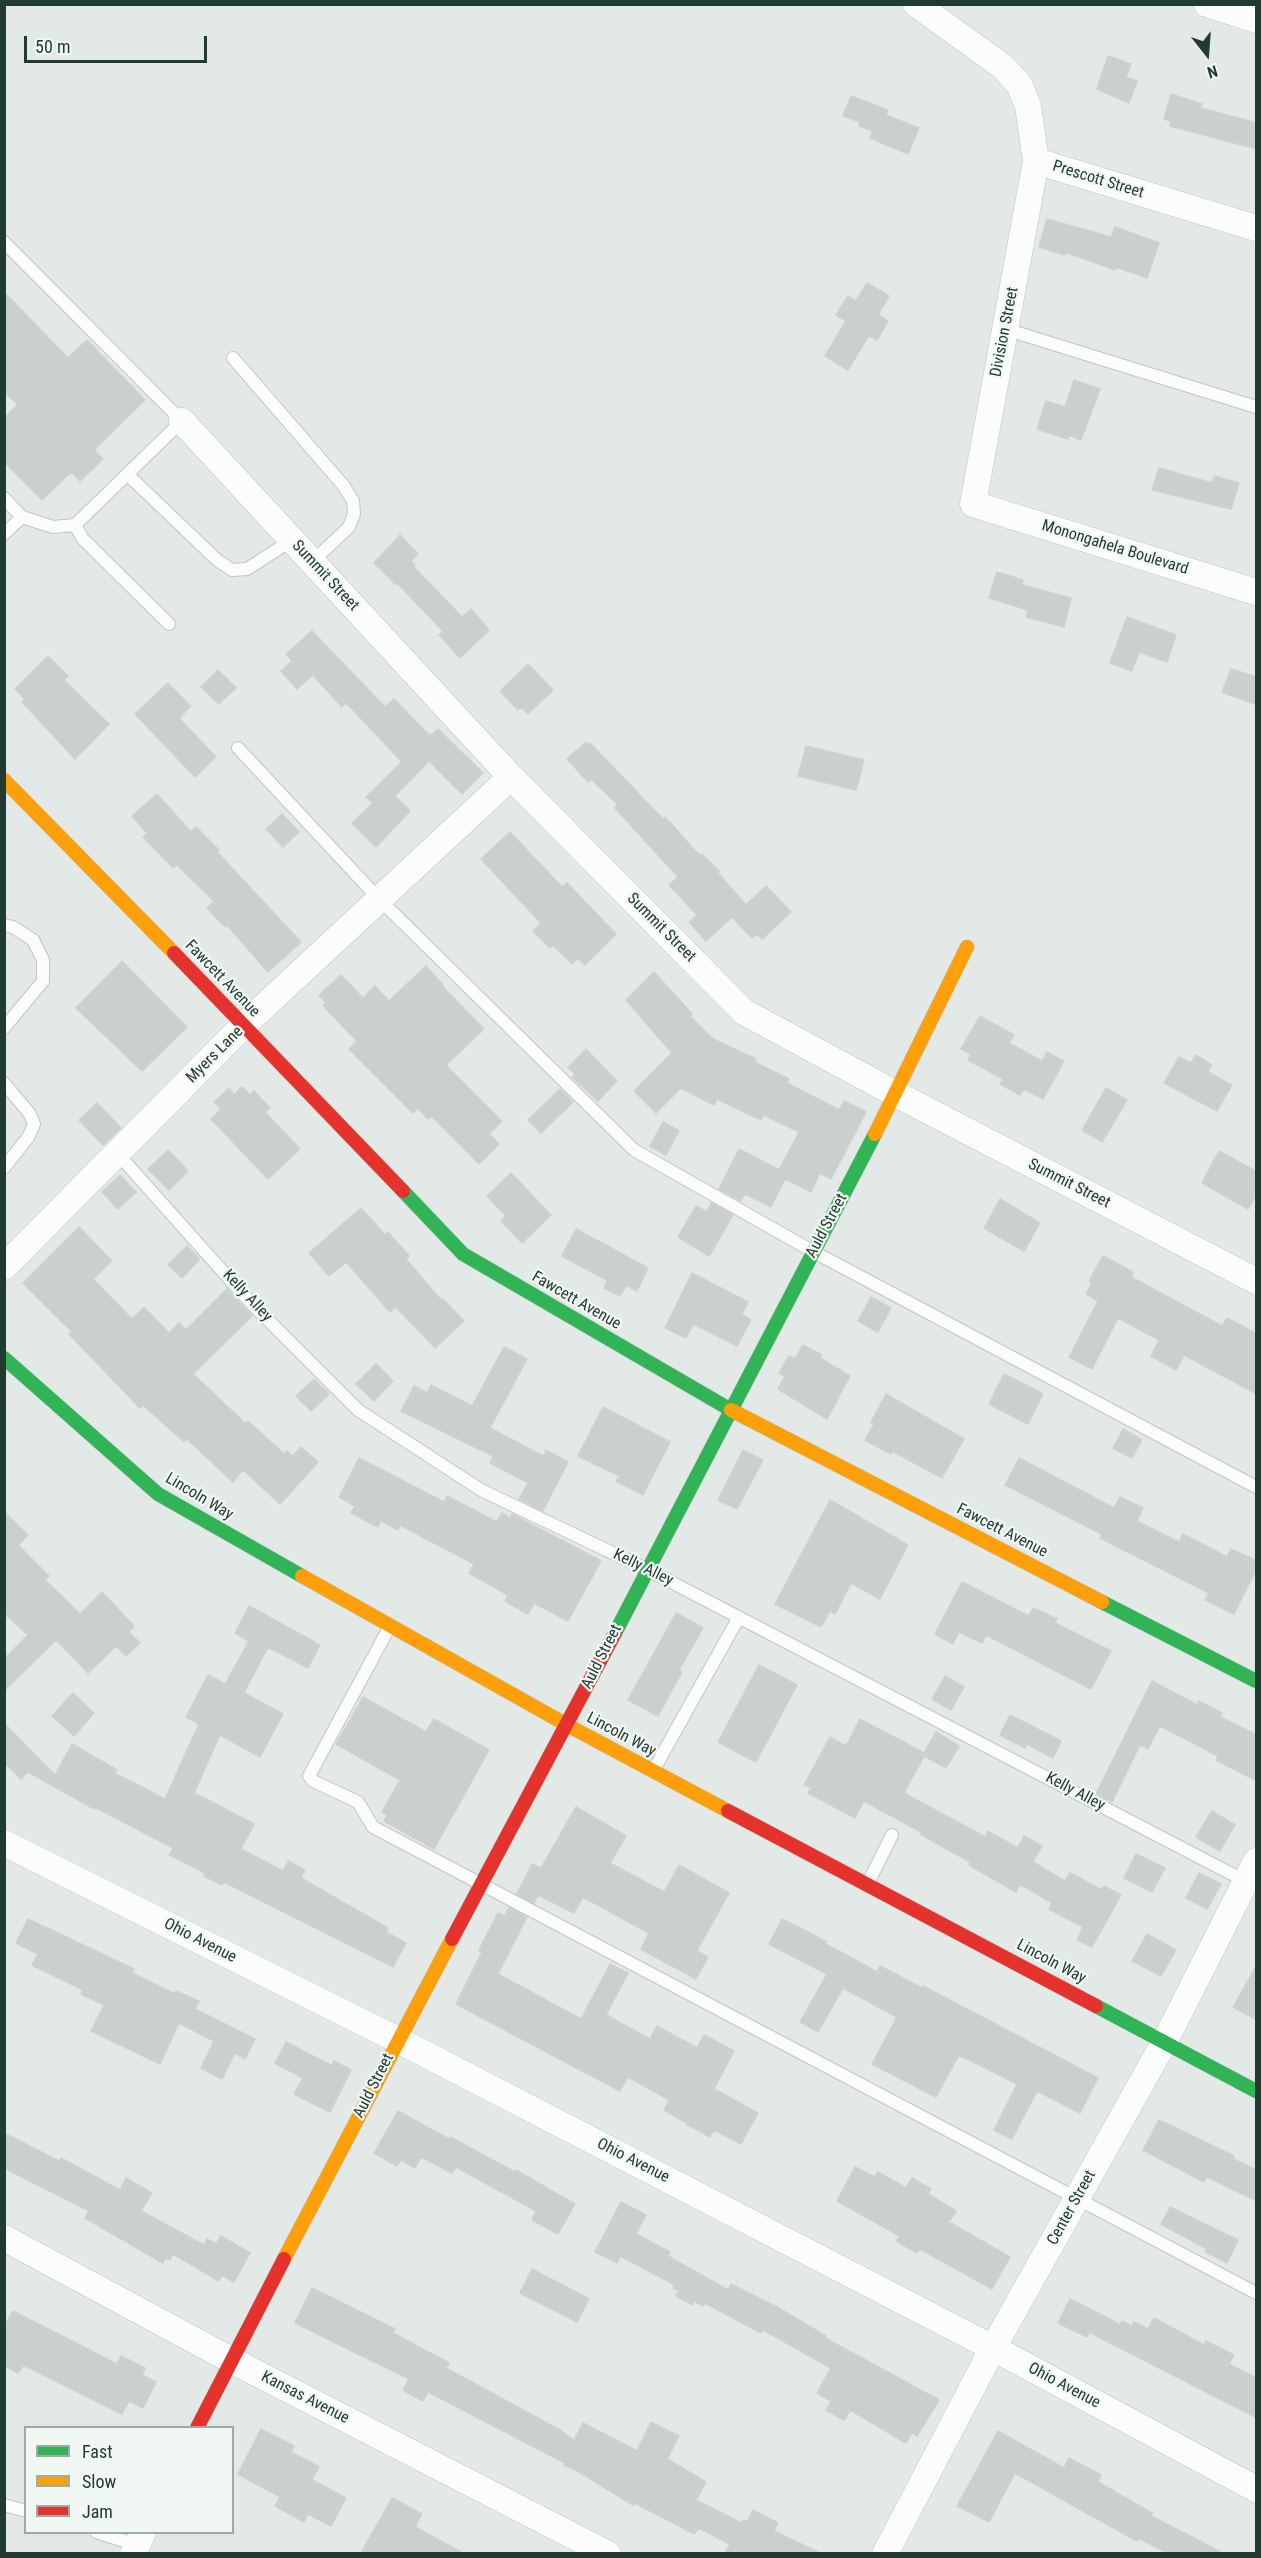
<!DOCTYPE html>
<html>
<head>
<meta charset="utf-8">
<style>
	body { margin:0 }
	#map { position:relative; width:1261px; height:2558px; overflow:hidden; background:#e3e9e6; font-family:"Roboto Condensed",sans-serif }
	canvas { display:block }
	.frame { position:absolute; inset:0; border:6px solid #223b32; pointer-events:none }
	.legend { position:absolute; left:24px; top:2426px; width:210px; height:108px; box-sizing:border-box; background:#f1f8f4; border:2px solid #9eaca6; margin:0; padding:8px 10px; list-style:none; font-size:18px; color:#223b32 }
	.legend li { display:flex; align-items:center; gap:12px; height:30px }
	.legend b { width:30px; border:2px solid #9eaca6 }
	.north { position:absolute; left:1177px; top:24px; width:60px; height:60px; -webkit-text-stroke:4px #f1f8f4; paint-order:stroke; rotate:163deg; font-size:16px; font-weight:700; line-height:24px; text-align:center; color:#223b32 }
	.north::after { content:''; display:block; margin:auto; width:21px; height:27px; background:#223b32; clip-path:polygon(50% 0,100% 100%,50% 72%,0 100%) }
	.scale { position:absolute; left:24px; top:36px; width:183px; height:27px; box-sizing:border-box; border:3px solid #223b32; border-top:0; padding-left:8px; font-size:18px; line-height:21px; white-space:nowrap; color:#223b32; -webkit-text-stroke:4px #f1f8f4; paint-order:stroke }
</style>
</head>
<body>
<div id="map">
<canvas width="1261" height="2558"></canvas>
<div class="frame"></div>
<ul class="legend">
<li><b style="height:8px;background:#30b455"></b>Fast</li>
<li><b style="height:8px;background:#ff9f0a"></b>Slow</li>
<li><b style="height:8px;background:#e5322d"></b>Jam</li>
</ul>
<div class="north">N</div>
<div class="scale">50 m</div>
</div>
<script>
const c = document.querySelector('canvas').getContext('2d');
c.lineJoin = 'round';
function fillPath(path, color) { c.fillStyle = color; c.fill(path, 'evenodd'); }
const poly = rows => new Path2D(rows.map(r => 'M' + r).join(''));
function stroke(path, color, width, dash) { c.strokeStyle = color; c.lineWidth = width; c.lineCap = dash ? 'butt' : 'round'; c.setLineDash(dash || []); c.stroke(path); }
function drawText(font, color, halo, rows, align = 'center') {
  c.font = font + ' "Roboto Condensed",sans-serif'; c.lineWidth = 4.5; c.setLineDash([]); c.textBaseline = 'middle'; c.strokeStyle = halo; c.fillStyle = color; for (const [text, x, y, turn = 0] of rows) {
    c.save(); c.translate(x, y); c.rotate((+turn || 0) * Math.PI / 180); c.textAlign = isNaN(turn) ? turn : align; if (halo) c.strokeText(text, 0, 0); c.fillText(text, 0, 0); c.restore();
  }
}
const building = poly([
	[1108,56,1131,64,1126,77,1137,81,1129,103,1097,89,1108,56],
	[1171,94,1202,104,1200,108,1257,123,1257,149,1170,126,1171,121,1164,119,1171,94],
	[851,96,888,110,886,115,919,128,908,154,870,138,873,131,859,126,860,122,843,116,851,96],
	[1047,219,1111,237,1115,227,1159,243,1147,278,1116,267,1115,270,1065,252,1065,255,1039,247,1047,219],
	[867,283,889,296,878,315,888,321,877,340,869,335,848,370,825,356,846,321,836,315,848,296,856,301,867,283],
	[4,292,68,358,87,340,145,400,94,450,103,459,80,481,71,472,42,500,4,462,4,418,18,405,4,391,4,292],
	[1074,380,1100,389,1081,440,1069,435,1068,439,1037,429,1046,401,1065,407,1074,380],
	[1159,468,1212,483,1214,476,1239,483,1231,509,1152,490,1159,468],
	[400,535,418,554,411,561,415,565,413,566,462,617,471,609,489,630,460,658,439,635,443,631,397,583,395,584,374,563,400,535],
	[997,572,1023,580,1022,585,1071,598,1064,627,1026,617,1028,610,989,598,997,572],
	[1127,617,1176,635,1167,662,1139,652,1132,671,1110,663,1127,617],
	[312,631,385,707,394,699,430,736,438,729,483,773,462,794,429,761,395,796,410,811,376,847,352,823,373,803,366,797,402,762,354,711,345,703,342,707,313,675,297,689,281,671,292,661,286,654,312,631],
	[48,656,68,676,64,680,109,724,75,759,22,702,25,699,15,689,48,656],
	[528,664,553,690,528,714,521,707,518,710,500,691,528,664],
	[1231,669,1257,677,1257,705,1222,692,1231,669],
	[218,670,236,688,219,704,201,687,218,670],
	[168,683,191,706,179,718,216,757,195,777,135,714,168,683],
	[586,742,588,745,590,743,663,819,665,817,700,856,702,854,719,871,718,873,746,905,766,886,791,912,762,939,757,934,752,938,732,917,706,941,689,922,697,915,669,885,678,877,615,808,618,805,591,779,588,782,567,759,586,742],
	[806,746,864,760,856,790,798,776,806,746],
	[157,794,191,832,196,827,219,850,217,852,301,942,268,972,227,925,225,927,207,908,214,901,177,865,173,868,143,837,147,833,132,816,157,794],
	[282,814,299,832,283,847,266,829,282,814],
	[510,832,562,887,567,883,616,934,585,965,578,958,572,964,553,945,550,948,533,931,541,923,481,859,510,832],
	[122,961,187,1027,142,1071,76,1008,122,961],
	[426,966,443,985,442,986,484,1029,446,1065,502,1121,489,1134,499,1144,479,1164,431,1116,428,1119,418,1108,413,1113,349,1049,357,1041,323,1006,326,1003,319,995,341,975,363,998,375,986,389,1001,426,966],
	[654,972,692,1014,690,1016,713,1039,756,1059,754,1062,789,1079,787,1083,839,1110,844,1101,866,1112,831,1179,820,1173,811,1192,785,1179,771,1207,745,1194,741,1201,719,1189,739,1149,779,1170,799,1132,764,1115,761,1120,717,1099,714,1105,681,1088,656,1113,634,1091,672,1053,626,1000,654,972],
	[980,1016,1014,1035,1009,1043,1042,1061,1047,1052,1064,1061,1043,1099,1024,1089,1020,1095,1000,1084,1003,1079,968,1060,971,1054,961,1049,980,1016],
	[586,1049,617,1081,598,1101,572,1077,575,1074,568,1067,586,1049],
	[1196,1055,1212,1065,1208,1072,1232,1085,1217,1111,1164,1083,1179,1057,1191,1063,1196,1055],
	[242,1087,250,1095,254,1091,270,1108,265,1112,300,1149,268,1179,211,1119,221,1109,214,1102,229,1088,234,1095,242,1087],
	[1106,1088,1127,1100,1102,1142,1082,1130,1106,1088],
	[560,1089,573,1102,541,1133,528,1120,560,1089],
	[97,1103,121,1128,103,1145,79,1120,97,1103],
	[663,1122,679,1131,666,1155,650,1146,663,1122],
	[168,1150,188,1171,169,1190,148,1169,168,1150],
	[1219,1151,1257,1172,1257,1193,1248,1209,1202,1183,1219,1151],
	[511,1173,551,1215,522,1243,501,1221,506,1216,487,1196,511,1173],
	[120,1175,136,1192,118,1209,102,1192,120,1175],
	[1000,1199,1040,1223,1024,1251,984,1228,1000,1199],
	[711,1203,733,1215,709,1256,678,1237,696,1206,707,1212,711,1203],
	[361,1208,385,1235,388,1232,409,1256,406,1259,441,1300,442,1298,464,1321,435,1348,396,1307,390,1312,346,1262,329,1276,309,1253,361,1208],
	[79,1227,112,1261,93,1279,132,1319,144,1307,169,1333,179,1323,186,1330,227,1289,252,1316,193,1374,245,1423,248,1421,284,1454,287,1451,293,1456,301,1447,318,1462,280,1504,243,1470,233,1482,187,1439,184,1442,143,1405,140,1408,69,1334,72,1332,23,1283,79,1227],
	[576,1229,648,1268,637,1291,626,1285,620,1296,604,1288,607,1280,562,1256,576,1229],
	[187,1246,200,1259,182,1278,168,1265,187,1246],
	[1103,1256,1133,1272,1131,1277,1222,1326,1227,1318,1257,1334,1257,1394,1184,1355,1176,1370,1151,1356,1159,1340,1118,1318,1092,1369,1069,1357,1098,1301,1086,1294,1092,1283,1089,1281,1103,1256],
	[692,1273,748,1302,742,1314,751,1320,737,1346,693,1324,686,1338,665,1328,692,1273],
	[871,1297,891,1308,878,1332,858,1321,871,1297],
	[803,1345,822,1355,820,1358,850,1376,827,1419,778,1389,785,1376,779,1373,789,1356,795,1359,803,1345],
	[504,1347,527,1359,490,1428,537,1453,544,1456,546,1450,568,1462,543,1511,519,1499,528,1483,490,1463,493,1456,401,1411,414,1386,427,1393,431,1385,472,1406,504,1347],
	[376,1364,393,1381,374,1401,356,1384,376,1364],
	[1004,1374,1043,1394,1028,1424,989,1404,1004,1374],
	[314,1379,329,1394,311,1411,296,1396,314,1379],
	[886,1394,964,1439,942,1478,892,1451,891,1454,865,1440,874,1424,871,1422,886,1394],
	[603,1407,670,1442,643,1495,616,1481,619,1476,578,1456,603,1407],
	[1123,1429,1142,1440,1132,1458,1113,1448,1123,1429],
	[743,1450,763,1460,737,1509,718,1500,743,1450],
	[359,1458,444,1502,447,1496,497,1522,502,1513,510,1518,512,1514,601,1561,568,1621,534,1603,528,1614,505,1601,508,1595,469,1573,474,1564,400,1525,398,1530,381,1521,378,1527,351,1513,355,1506,339,1497,359,1458],
	[1019,1458,1114,1508,1120,1497,1143,1508,1137,1521,1179,1542,1183,1534,1227,1557,1231,1549,1257,1561,1257,1568,1234,1614,1205,1600,1209,1593,1100,1538,1102,1534,1005,1485,1019,1458],
	[830,1500,908,1545,880,1599,851,1583,835,1614,830,1611,821,1627,775,1604,830,1500],
	[4,1511,28,1535,18,1545,49,1576,45,1580,80,1614,102,1592,134,1626,129,1632,140,1643,126,1656,116,1646,88,1673,56,1640,4,1691,4,1659,28,1635,4,1613,4,1511],
	[962,1582,1029,1616,1033,1608,1057,1619,1055,1623,1111,1651,1091,1689,986,1635,982,1643,959,1632,953,1644,935,1634,962,1582],
	[249,1606,320,1645,308,1668,268,1647,244,1693,283,1714,260,1757,220,1735,194,1793,254,1824,241,1849,283,1871,288,1861,305,1870,301,1878,388,1928,386,1932,406,1943,393,1967,224,1882,222,1885,204,1876,205,1873,169,1855,173,1848,95,1807,94,1809,28,1772,21,1779,4,1762,4,1723,55,1775,72,1744,117,1770,114,1773,165,1799,199,1724,186,1717,208,1675,225,1684,249,1641,235,1633,249,1606],
	[676,1613,703,1628,679,1670,682,1672,658,1716,628,1700,676,1613],
	[759,1665,797,1685,756,1762,718,1742,759,1665],
	[945,1676,964,1687,951,1710,932,1699,945,1676],
	[1152,1681,1197,1705,1199,1701,1222,1713,1220,1717,1257,1735,1257,1781,1216,1760,1218,1756,1160,1726,1148,1749,1140,1745,1112,1802,1096,1794,1152,1681],
	[73,1693,94,1713,74,1736,52,1716,73,1693],
	[363,1697,426,1732,434,1719,489,1750,434,1849,384,1821,387,1815,382,1812,400,1780,336,1744,363,1697],
	[1010,1715,1061,1741,1053,1758,1027,1744,1025,1748,1000,1735,1010,1715],
	[860,1719,924,1753,936,1732,959,1746,946,1768,924,1756,904,1793,985,1837,988,1831,1018,1848,1024,1836,1042,1846,1033,1862,1065,1881,1070,1873,1102,1890,1104,1886,1121,1895,1092,1947,1077,1940,1083,1927,1049,1909,1052,1903,1020,1884,1016,1892,969,1865,970,1862,920,1834,921,1832,864,1801,855,1818,808,1793,811,1788,804,1785,830,1737,846,1746,860,1719],
	[576,1807,626,1836,610,1863,664,1892,679,1865,729,1893,697,1951,708,1957,696,1979,641,1949,649,1933,583,1897,574,1913,538,1895,534,1903,517,1894,532,1864,541,1868,576,1807],
	[1212,1811,1235,1825,1220,1851,1196,1837,1212,1811],
	[1136,1854,1165,1868,1152,1892,1124,1878,1136,1854],
	[1199,1873,1221,1884,1207,1909,1186,1898,1199,1873],
	[509,1908,527,1917,498,1974,581,2019,610,1964,628,1973,606,2015,650,2039,657,2026,697,2048,704,2035,734,2051,714,2089,758,2113,741,2144,714,2130,710,2137,686,2124,687,2123,664,2110,669,2100,628,2077,620,2091,456,2004,482,1952,479,1950,498,1913,505,1916,509,1908],
	[28,1919,134,1969,132,1973,175,1994,176,1991,199,2001,195,2009,255,2039,245,2059,235,2053,222,2079,201,2068,214,2041,179,2023,160,2064,91,2031,104,2005,81,1994,83,1990,32,1965,38,1954,16,1943,28,1919],
	[782,1919,827,1942,826,1944,877,1972,880,1966,922,1988,923,1986,1098,2078,1080,2113,1037,2091,1012,2139,994,2130,1017,2084,959,2055,936,2097,872,2064,897,2017,843,1988,818,2032,800,2022,827,1974,769,1944,782,1919],
	[1147,1934,1176,1950,1161,1976,1132,1961,1147,1934],
	[1257,1965,1257,2020,1233,2007,1257,1965],
	[286,2042,332,2066,334,2061,351,2070,330,2112,294,2094,303,2078,275,2063,286,2042],
	[398,2111,449,2139,450,2137,515,2172,516,2170,575,2204,558,2234,532,2220,536,2211,456,2167,452,2173,421,2157,415,2168,401,2160,397,2166,374,2153,398,2111],
	[1159,2120,1234,2156,1233,2159,1257,2170,1257,2201,1207,2177,1204,2182,1143,2150,1159,2120],
	[4,2133,59,2161,61,2158,120,2190,126,2178,152,2193,141,2211,204,2245,207,2239,216,2244,221,2236,250,2253,234,2282,222,2275,219,2281,173,2254,170,2260,165,2258,163,2263,85,2218,89,2211,4,2168,4,2133],
	[855,2167,875,2177,878,2172,906,2188,912,2178,931,2189,928,2194,956,2211,949,2222,1010,2257,992,2289,920,2249,917,2253,896,2241,900,2236,837,2201,855,2167],
	[621,2202,646,2215,636,2234,670,2252,668,2256,728,2290,731,2284,775,2306,826,2336,825,2338,939,2400,917,2436,912,2432,906,2443,850,2410,844,2420,826,2410,831,2401,817,2393,831,2368,763,2330,761,2333,705,2303,703,2306,694,2301,692,2305,676,2296,679,2291,673,2288,675,2285,620,2256,617,2263,595,2252,621,2202],
	[1170,2207,1238,2240,1227,2263,1205,2252,1207,2249,1161,2224,1170,2207],
	[532,2269,589,2299,577,2322,520,2293,532,2269],
	[312,2288,395,2329,393,2333,449,2363,446,2368,560,2430,574,2440,583,2423,637,2451,651,2422,679,2436,667,2459,706,2482,696,2500,741,2523,743,2520,747,2522,753,2510,778,2523,774,2531,820,2553,725,2553,730,2544,699,2528,694,2534,635,2503,633,2505,579,2472,564,2465,565,2463,428,2392,423,2401,403,2390,409,2379,295,2323,312,2288],
	[1070,2299,1121,2325,1122,2321,1132,2326,1134,2322,1148,2329,1154,2318,1204,2345,1206,2341,1234,2355,1229,2364,1257,2378,1257,2418,1089,2332,1087,2337,1058,2323,1070,2299],
	[13,2311,117,2364,121,2356,145,2368,142,2375,156,2382,143,2408,129,2401,122,2414,23,2365,18,2373,4,2365,4,2327,13,2311],
	[261,2429,294,2446,291,2452,319,2467,312,2480,346,2498,331,2526,308,2514,304,2522,275,2506,280,2497,238,2474,261,2429],
	[998,2431,1064,2468,1069,2458,1101,2475,1098,2482,1152,2513,1151,2516,1223,2553,1168,2553,1138,2538,1137,2541,1015,2473,989,2522,957,2506,998,2431],
	[392,2498,422,2514,415,2527,463,2553,361,2553,392,2498]
]);
fillPath(building, '#cbd0cd');
stroke(building, '#ccd2cf', 1.5);
const lane = poly([
	[4,242,182,421,75,525,53,527,22,517,4,498],
	[1005,329,1256,407],
	[233,358,343,485,353,501,354,514,349,527,312,562],
	[127,474,217,560,232,570,247,569,292,540],
	[75,525,83,539,169,624],
	[4,534,22,517],
	[238,748,379,899,634,1150,814,1252,1256,1487],
	[4,925,13,927,33,940,43,960,43,981,4,1028],
	[4,1083,30,1114,34,1124,29,1136,4,1168],
	[117,1153,250,1302,358,1410,481,1490,648,1570,1247,1882],
	[389,1628,309,1776,313,1781,358,1802,373,1827,1256,2293],
	[653,1771,739,1617],
	[868,1883,892,1835],
	[4,2505,26,2511],
	[96,2532,137,2545]
]);
const street = poly([
	[916,4,1002,66,1019,84,1028,106,1036,161,1256,228],
	[1207,4,1256,20],
	[1036,161,973,504,1256,592],
	[182,421,511,777,744,1012,896,1094,1256,1281],
	[4,1267,244,1025,511,777],
	[4,1843,398,2040,993,2348,1256,2489],
	[4,2238,231,2360,608,2554],
	[133,2554,143,2532],
	[885,2554,993,2348,1165,2041,1256,1861]
]);
const fast = poly([
	[403,1191,463,1254,731,1410],
	[4,1358,158,1494,302,1576],
	[1102,1602,1256,1681],
	[615,1633,875,1134],
	[1096,2006,1256,2091]
]);
const slow = poly([
	[4,780,174,953],
	[875,1134,967,947],
	[731,1410,1102,1602],
	[302,1576,567,1725,728,1811],
	[284,2259,452,1939]
]);
const jam = poly([
	[174,953,403,1191],
	[728,1811,1096,2006],
	[452,1939,615,1633],
	[197,2428,284,2259]
]);
stroke(lane, '#c0c6c3', 14);
stroke(street, '#c0c6c3', 27);
stroke(fast, '#bfc7c3', 15);
stroke(slow, '#bfc7c3', 15);
stroke(jam, '#bfc7c3', 15);
stroke(lane, '#fbfcfb', 12);
stroke(street, '#fbfcfb', 26);
stroke(fast, '#30b455', 14);
stroke(slow, '#ff9f0a', 14);
stroke(jam, '#e5322d', 14);
drawText('16px', '#223b32', '#f1f8f4', [
	["Prescott Street",1098,180,17],
	["Division Street",1005,332,-79],
	["Monongahela Boulevard",1115,548,17],
	["Summit Street",325,576,47],
	["Summit Street",661,928,45],
	["Fawcett Avenue",222,979,46],
	["Myers Lane",215,1055,-45],
	["Summit Street",1069,1184,27],
	["Auld Street",827,1226,-62],
	["Kelly Alley",247,1296,47],
	["Fawcett Avenue",576,1301,30],
	["Lincoln Way",199,1497,31],
	["Fawcett Avenue",1002,1531,27],
	["Kelly Alley",643,1568,26],
	["Auld Street",602,1657,-63],
	["Lincoln Way",621,1735,28],
	["Kelly Alley",1075,1792,28],
	["Ohio Avenue",200,1941,27],
	["Lincoln Way",1051,1962,28],
	["Auld Street",374,2086,-63],
	["Ohio Avenue",633,2161,27],
	["Center Street",1072,2208,-61],
	["Ohio Avenue",1064,2386,28],
	["Kansas Avenue",305,2398,27]
]);
</script>
</body>
</html>
